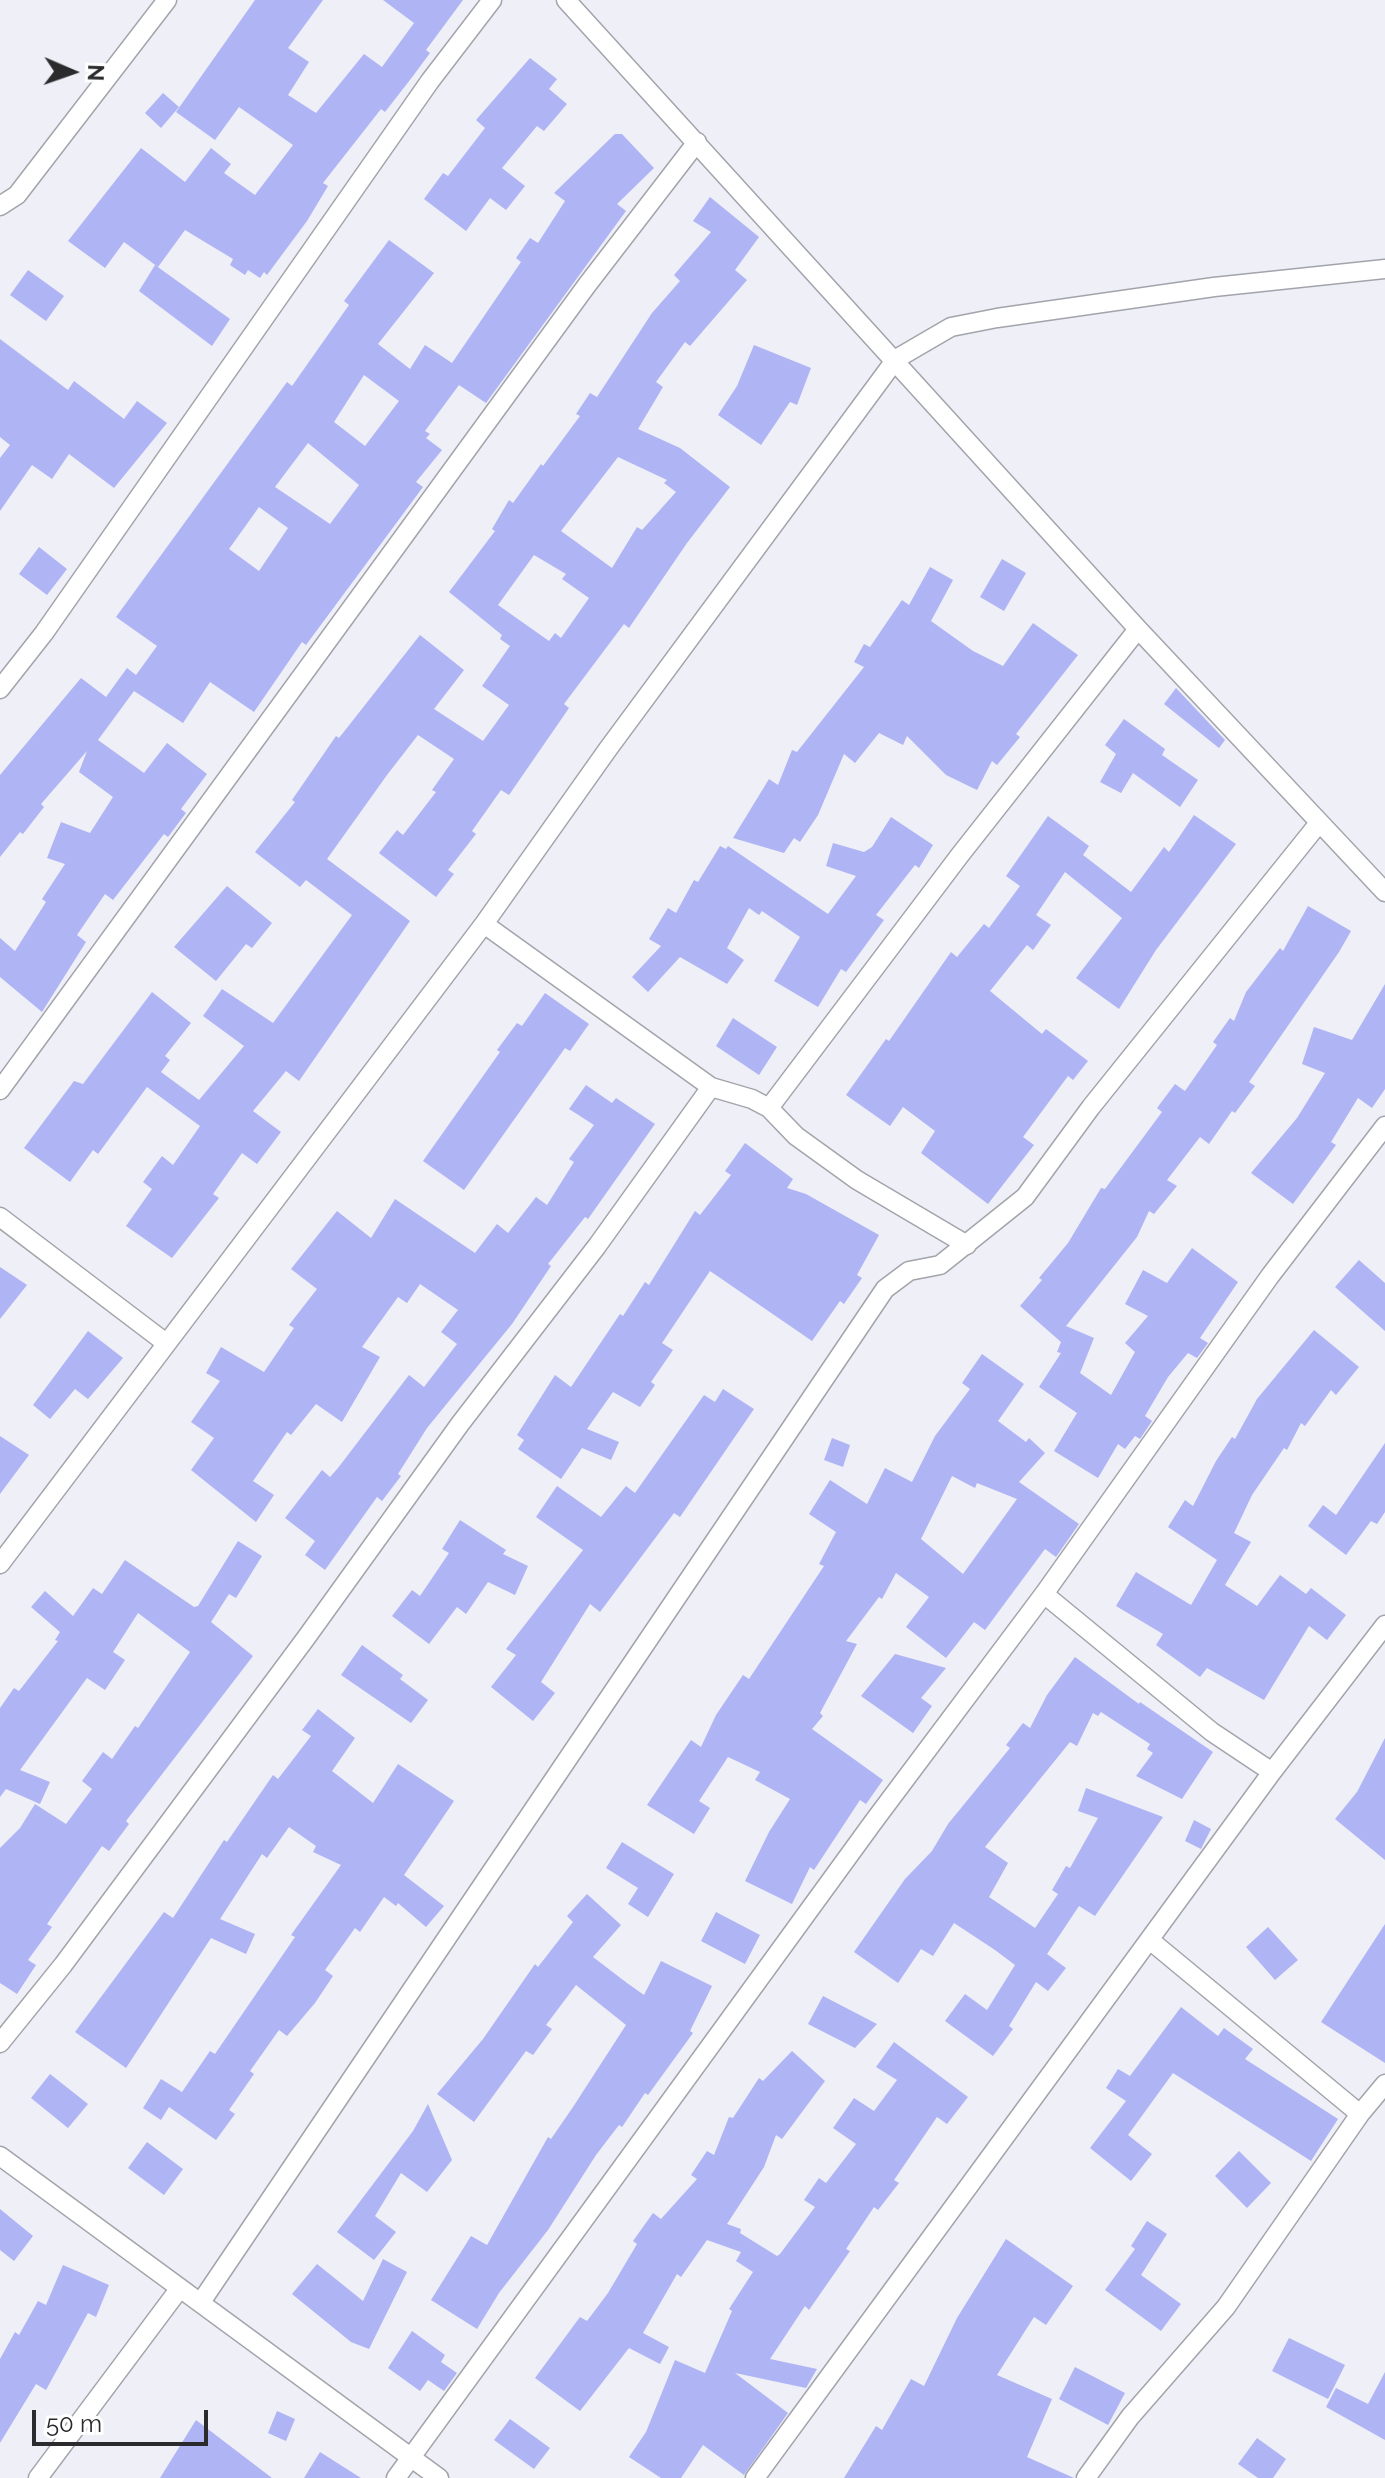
<!DOCTYPE html>
<html>
<head>
<meta charset="utf-8">
<style>
	body { margin:0 }
	#map { position:relative; width:1385px; height:2478px; overflow:hidden; background:#eeeff7; font-family:Raleway,sans-serif }
	canvas { display:block }
	.north { position:absolute; left:32px; top:32px; width:80px; height:80px; -webkit-text-stroke:6px #fff; paint-order:stroke; rotate:92deg; font-size:22px; font-weight:700; line-height:32px; text-align:center; color:#2b2b2e }
	.north::after { content:''; display:block; margin:auto; width:28px; height:36px; background:#2b2b2e; clip-path:polygon(50% 0,100% 100%,50% 72%,0 100%) }
	.scale { position:absolute; left:32px; top:2410px; width:176px; height:36px; box-sizing:border-box; border:4px solid #2b2b2e; border-top:0; padding-left:10px; font-size:24px; line-height:28px; white-space:nowrap; color:#2b2b2e; -webkit-text-stroke:6px #fff; paint-order:stroke }
</style>
</head>
<body>
<div id="map">
<canvas width="1385" height="2478"></canvas>
<div class="north">N</div>
<div class="scale">50 m</div>
</div>
<script>
const c = document.querySelector('canvas').getContext('2d');
c.lineJoin = 'round';
function fillPath(path, color) { c.fillStyle = color; c.fill(path, 'evenodd'); }
const poly = rows => new Path2D(rows.map(r => 'M' + r).join(''));
function stroke(path, color, width, dash) { c.strokeStyle = color; c.lineWidth = width; c.lineCap = dash ? 'butt' : 'round'; c.setLineDash(dash || []); c.stroke(path); }
fillPath(poly([
	[255,0,323,0,288,48,309,62,288,95,316,113,364,54,382,67,414,23,383,0,463,0,426,50,430,53,413,76,385,112,381,109,323,183,328,186,307,221,267,275,264,272,260,278,248,270,245,275,230,265,233,259,185,230,158,267,124,242,105,268,68,241,141,148,185,182,211,148,231,164,224,173,255,195,293,145,239,107,215,140,176,112],
	[530,58,557,79,549,89,567,104,544,131,537,126,502,168,525,186,506,210,490,198,466,231,424,199,443,173,448,176,485,128,476,120],
	[163,93,179,107,161,128,145,113],
	[615,134,622,134,654,168,617,204,626,211,486,403,459,385,425,431,430,434,426,438,442,450,416,482,423,487,306,645,302,642,254,712,210,682,183,723,134,691,98,740,144,773,167,743,207,774,181,809,186,813,168,837,164,834,113,900,105,894,77,935,86,942,42,1012,0,977,0,938,15,951,46,902,42,899,65,864,47,858,61,822,90,833,113,797,79,772,87,751,41,804,44,807,23,834,20,832,0,857,0,775,81,678,106,697,127,668,136,675,157,646,116,617,287,382,292,386,349,305,344,301,389,240,434,273,378,344,410,369,425,345,452,363,521,262,516,258,530,238,538,243,565,201,554,193],
	[364,375,399,401,365,446,334,422],
	[308,443,359,485,330,524,275,487],
	[259,507,288,528,259,571,229,549],
	[710,197,759,237,735,270,747,280,690,346,685,342,656,382,663,387,638,429,680,448,730,487,687,543,629,628,624,624,564,704,569,708,509,795,501,790,472,831,476,834,448,870,454,874,436,897,379,853,397,830,403,835,436,792,432,790,454,759,418,735,387,775,327,859,410,921,299,1081,286,1071,253,1111,281,1132,257,1164,242,1153,213,1194,219,1198,172,1258,126,1226,152,1189,143,1182,162,1156,173,1165,200,1126,147,1087,98,1154,93,1150,70,1182,24,1148,74,1081,83,1084,152,992,191,1023,165,1056,170,1060,161,1072,199,1100,244,1046,203,1016,222,989,273,1023,352,915,306,880,300,887,255,852,295,802,292,800,336,736,339,738,420,635,464,670,434,709,483,741,509,705,482,686,510,646,500,639,502,635,449,592,495,531,492,529,509,500,513,503,541,464,543,466,580,416,576,414,590,393,597,397,652,313,680,281,674,275,711,232,693,221],
	[618,457,667,480,664,483,676,492,642,530,637,527,612,568,561,531],
	[534,555,566,574,562,579,589,598,561,638,555,633,549,641,498,605],
	[155,265,230,319,212,346,139,291],
	[28,270,64,296,46,321,10,295],
	[0,339,68,390,74,381,124,419,137,401,167,423,114,488,69,454,52,479,32,465,0,511,0,458,10,445,0,437],
	[754,345,811,368,797,405,790,402,761,445,718,415,737,386],
	[39,547,67,569,47,595,19,574],
	[1002,559,1026,573,1004,611,980,597],
	[930,567,953,580,931,621,973,651,1003,666,1033,623,1078,655,1016,734,1020,737,997,765,992,761,977,790,946,775,907,736,903,745,879,733,855,763,844,754,818,815,800,842,794,838,784,853,733,838,769,779,778,785,792,750,797,752,864,667,854,662,864,644,870,647,902,600,909,605],
	[1176,688,1225,740,1219,748,1164,704],
	[1124,719,1165,749,1162,755,1198,780,1180,807,1133,773,1121,793,1100,782,1116,754,1105,745],
	[1194,815,1236,844,1156,950,1119,1009,1076,978,1122,918,1065,872,1036,915,1051,925,1033,950,1027,945,990,991,1042,1034,1046,1029,1088,1061,1073,1080,1068,1076,1023,1137,1034,1145,988,1204,921,1153,935,1131,903,1107,890,1126,846,1095,886,1039,889,1041,951,952,957,957,984,924,989,928,1020,886,1006,876,1048,816,1089,846,1083,855,1131,892,1164,847,1169,852],
	[891,817,933,845,919,868,915,865,876,915,884,920,846,972,841,969,818,1007,774,981,800,937,762,911,759,915,749,908,727,948,744,960,727,984,680,957,648,992,632,977,661,946,649,939,668,908,676,913,694,880,698,882,720,846,726,849,728,846,828,914,856,876,826,866,833,843,864,852,872,847],
	[227,886,272,923,252,948,246,944,216,981,174,947],
	[1308,906,1351,931,1339,952,1249,1082,1255,1086,1235,1113,1232,1111,1209,1144,1200,1137,1167,1180,1177,1186,1154,1214,1149,1211,1137,1237,1066,1326,1094,1338,1080,1373,1111,1395,1135,1352,1125,1343,1148,1316,1125,1304,1143,1270,1167,1283,1192,1248,1238,1282,1200,1338,1208,1343,1197,1358,1188,1353,1168,1377,1145,1416,1152,1421,1140,1439,1135,1436,1125,1449,1118,1444,1098,1478,1054,1451,1077,1413,1039,1387,1061,1353,1057,1352,1061,1342,1020,1306,1042,1280,1039,1278,1068,1243,1101,1188,1105,1189,1162,1112,1157,1108,1175,1084,1185,1091,1217,1045,1213,1042,1230,1018,1234,1021,1246,992,1280,948,1283,951],
	[1385,984,1385,1089,1372,1108,1358,1098,1331,1142,1336,1145,1293,1204,1251,1173,1297,1118,1325,1073,1302,1064,1314,1027,1352,1040],
	[545,993,589,1024,570,1051,565,1048,464,1190,423,1161,500,1052,497,1050,517,1023,522,1026],
	[733,1018,777,1047,759,1075,716,1046],
	[586,1085,612,1103,616,1098,655,1124,588,1219,585,1217,548,1264,551,1266,512,1324,427,1428,398,1474,401,1476,382,1501,377,1497,325,1570,305,1555,315,1541,285,1518,322,1470,330,1477,338,1468,409,1375,424,1387,457,1344,441,1332,458,1310,420,1284,407,1303,398,1297,362,1347,380,1357,342,1422,316,1404,291,1435,287,1432,253,1481,274,1495,256,1522,191,1470,214,1438,191,1422,220,1381,206,1373,221,1347,264,1372,294,1328,289,1325,317,1289,291,1269,337,1211,371,1238,395,1199,475,1253,497,1224,508,1233,536,1197,547,1205,574,1162,569,1159,594,1125,569,1109],
	[745,1143,793,1179,787,1188,806,1194,879,1235,857,1275,862,1278,844,1304,840,1301,812,1341,710,1271,662,1343,673,1350,651,1382,655,1385,640,1407,613,1392,587,1429,619,1442,611,1460,582,1448,561,1479,518,1449,524,1440,517,1435,555,1375,571,1387,620,1314,623,1316,645,1282,649,1285,695,1211,700,1215,731,1175,725,1171],
	[1359,1260,1385,1283,1385,1331,1335,1287],
	[0,1267,27,1285,0,1319],
	[1314,1330,1359,1367,1336,1395,1331,1390,1305,1426,1301,1423,1287,1450,1284,1448,1252,1495,1234,1533,1251,1542,1225,1585,1257,1606,1280,1575,1306,1594,1311,1588,1346,1615,1327,1640,1309,1626,1264,1700,1207,1668,1200,1677,1156,1645,1163,1634,1116,1606,1136,1572,1191,1605,1217,1560,1168,1527,1185,1500,1193,1506,1216,1461,1232,1437,1235,1439,1257,1399],
	[88,1331,123,1358,88,1399,75,1389,50,1419,33,1405],
	[982,1354,1024,1384,998,1421,1026,1442,1029,1438,1045,1453,1019,1482,1079,1524,1056,1557,1045,1549,985,1630,974,1622,946,1658,906,1627,929,1597,896,1573,882,1599,879,1597,846,1641,857,1644,820,1713,823,1716,812,1729,883,1780,866,1804,860,1800,814,1870,810,1867,792,1904,745,1881,769,1832,790,1799,755,1780,760,1772,728,1757,699,1801,710,1808,694,1834,647,1805,691,1740,701,1747,716,1715,743,1675,749,1679,824,1566,819,1564,836,1532,809,1514,830,1480,867,1504,885,1468,912,1482,935,1436,970,1389,962,1383],
	[952,1476,975,1488,977,1483,1017,1499,963,1574,921,1539],
	[723,1389,754,1409,680,1517,674,1513,600,1612,590,1604,541,1682,555,1693,533,1721,491,1687,516,1655,506,1649,583,1550,536,1517,557,1486,601,1517,626,1486,635,1493,704,1395,715,1402],
	[0,1436,29,1455,0,1494],
	[832,1438,850,1445,843,1467,824,1460],
	[1385,1443,1385,1512,1377,1524,1371,1521,1346,1555,1308,1526,1323,1505,1336,1515],
	[460,1520,506,1550,503,1554,528,1566,515,1595,488,1582,466,1614,457,1607,429,1644,392,1616,412,1590,420,1596,449,1553,442,1549],
	[238,1541,262,1556,236,1598,229,1594,211,1622,253,1656,126,1821,129,1824,109,1851,102,1846,47,1924,52,1927,28,1960,36,1965,17,1994,0,1983,0,1848,20,1828,35,1804,66,1824,92,1789,82,1781,103,1752,112,1759,135,1726,138,1728,190,1652,138,1613,113,1652,125,1660,105,1690,87,1678,20,1770,50,1782,40,1804,6,1789,0,1797,0,1708,14,1688,19,1691,58,1641,55,1640,60,1632,31,1607,45,1591,73,1616,93,1588,102,1594,125,1560,194,1607,198,1606],
	[362,1645,403,1675,400,1679,428,1700,411,1723,341,1675],
	[895,1654,946,1668,921,1698,932,1706,913,1733,861,1696],
	[1075,1657,1139,1704,1140,1702,1213,1752,1182,1799,1136,1776,1153,1753,1147,1749,1150,1744,1101,1712,1098,1716,1093,1713,1077,1746,1070,1742,985,1847,1008,1863,989,1897,1035,1928,1058,1894,1052,1890,1066,1866,1070,1868,1098,1818,1078,1811,1086,1788,1163,1817,1095,1916,1079,1906,1047,1954,1066,1968,1048,1991,1036,1982,1009,2026,1013,2029,993,2056,945,2021,965,1994,987,2010,1015,1965,995,1950,954,1923,933,1956,921,1949,898,1983,854,1952,905,1879,932,1851,948,1824,1010,1748,1006,1745,1023,1723,1030,1728,1047,1695],
	[318,1709,355,1738,332,1771,373,1803,398,1764,454,1801,404,1875,444,1906,426,1927,398,1903,396,1906,384,1897,360,1932,355,1928,325,1970,333,1976,315,2003,287,2036,279,2030,250,2071,254,2074,229,2110,235,2114,216,2140,169,2107,161,2120,143,2108,161,2079,182,2092,210,2051,215,2054,295,1937,291,1935,341,1865,313,1852,316,1846,289,1827,267,1858,262,1854,220,1919,255,1934,246,1954,211,1938,126,2068,75,2032,164,1912,173,1918,224,1840,227,1842,273,1775,278,1779,311,1736,302,1730],
	[1385,1738,1385,1860,1335,1819,1357,1792],
	[1194,1820,1211,1829,1201,1849,1185,1841],
	[622,1842,674,1874,648,1917,628,1904,638,1888,606,1868],
	[587,1894,621,1925,593,1957,627,1983,644,1995,661,1961,712,1986,690,2031,693,2033,648,2095,645,2093,622,2127,619,2125,596,2155,548,2230,499,2293,477,2329,431,2300,471,2236,487,2245,548,2137,551,2139,573,2107,626,2025,576,1985,546,2025,552,2029,533,2055,526,2051,474,2122,437,2094,483,2039,535,1964,538,1967,573,1922,567,1916],
	[716,1912,760,1935,745,1964,701,1941],
	[1385,1924,1385,2063,1321,2022],
	[1268,1927,1298,1960,1275,1980,1246,1947],
	[823,1996,877,2024,855,2048,808,2024],
	[1181,2007,1218,2036,1224,2028,1253,2049,1245,2059,1338,2119,1311,2161,1173,2073,1128,2135,1152,2154,1131,2181,1090,2148,1126,2101,1106,2088,1118,2069,1130,2076],
	[894,2042,968,2097,947,2124,937,2117,894,2180,899,2183,878,2210,874,2207,846,2249,850,2251,809,2310,805,2306,770,2359,817,2369,806,2388,735,2373,788,2413,744,2475,703,2445,681,2478,661,2478,629,2457,646,2432,675,2360,705,2373,732,2311,729,2309,753,2272,736,2261,741,2252,707,2240,681,2277,677,2274,643,2333,669,2347,660,2364,629,2348,580,2411,535,2378,580,2317,587,2321,608,2293,637,2244,633,2241,653,2213,661,2219,697,2179,691,2175,707,2151,714,2155,729,2117,733,2118,759,2078,763,2081,792,2051,825,2081,782,2139,776,2135,764,2167,727,2224,741,2229,740,2233,777,2256,780,2254,815,2207,804,2200,819,2178,826,2183,856,2144,833,2128,854,2098,874,2111,897,2080,876,2067],
	[50,2074,88,2104,68,2128,31,2098],
	[428,2104,452,2160,427,2192,401,2173,375,2216,396,2232,374,2260,337,2232,413,2131],
	[147,2142,183,2169,164,2195,128,2168],
	[1239,2151,1271,2183,1247,2208,1215,2176],
	[0,2209,33,2236,14,2261,0,2250],
	[1147,2221,1167,2234,1141,2275,1181,2304,1161,2331,1105,2290,1135,2249,1131,2246],
	[1006,2239,1073,2286,1046,2325,1034,2317,997,2375,1052,2399,1027,2457,1074,2478,844,2478,876,2426,882,2430,911,2379,924,2386,957,2318],
	[383,2259,407,2272,369,2349,351,2342,292,2294,317,2264,363,2301],
	[63,2265,109,2285,96,2317,88,2313,46,2390,36,2384,0,2443,0,2359,15,2332,19,2335,38,2301,46,2305],
	[412,2331,445,2355,441,2362,457,2373,444,2391,428,2380,420,2391,388,2368],
	[1289,2338,1345,2365,1328,2399,1272,2371],
	[1075,2367,1125,2393,1108,2425,1059,2399],
	[1385,2372,1385,2440,1326,2407,1336,2388,1368,2404],
	[277,2411,295,2419,286,2441,268,2433],
	[510,2419,550,2448,534,2469,494,2440],
	[196,2420,272,2478,160,2478],
	[1257,2438,1286,2459,1273,2478,1258,2478,1238,2464],
	[320,2452,361,2478,304,2478]
]), '#afb4f4');
const minor = poly([
	[566,0,1138,629,1385,892],
	[0,206,17,195,167,0],
	[0,689,44,633,430,81,492,0],
	[484,924,711,1087,752,1099,769,1108,796,1136,857,1180,967,1245],
	[0,1090,587,285,697,142],
	[769,1108,960,855,1138,629],
	[0,1217,166,1343],
	[0,1564,484,924,608,749,896,359,951,327,997,318,1214,287,1385,269],
	[1044,1594,1212,1732,1272,1772],
	[1151,1941,1360,2114],
	[0,2043,63,1965,306,1638,460,1424,597,1246,711,1087],
	[0,2156,439,2478],
	[201,2302,885,1289,909,1271,940,1265,1025,1197,1091,1107,1319,823],
	[38,2478,180,2288],
	[396,2478,874,1821,1044,1594,1270,1276,1385,1126],
	[755,2478,1272,1772,1385,1625],
	[1086,2478,1130,2417,1226,2307,1360,2114,1385,2084]
]);
stroke(minor, '#a3a4ab', 21);
stroke(minor, '#fff', 18);
</script>
</body>
</html>
